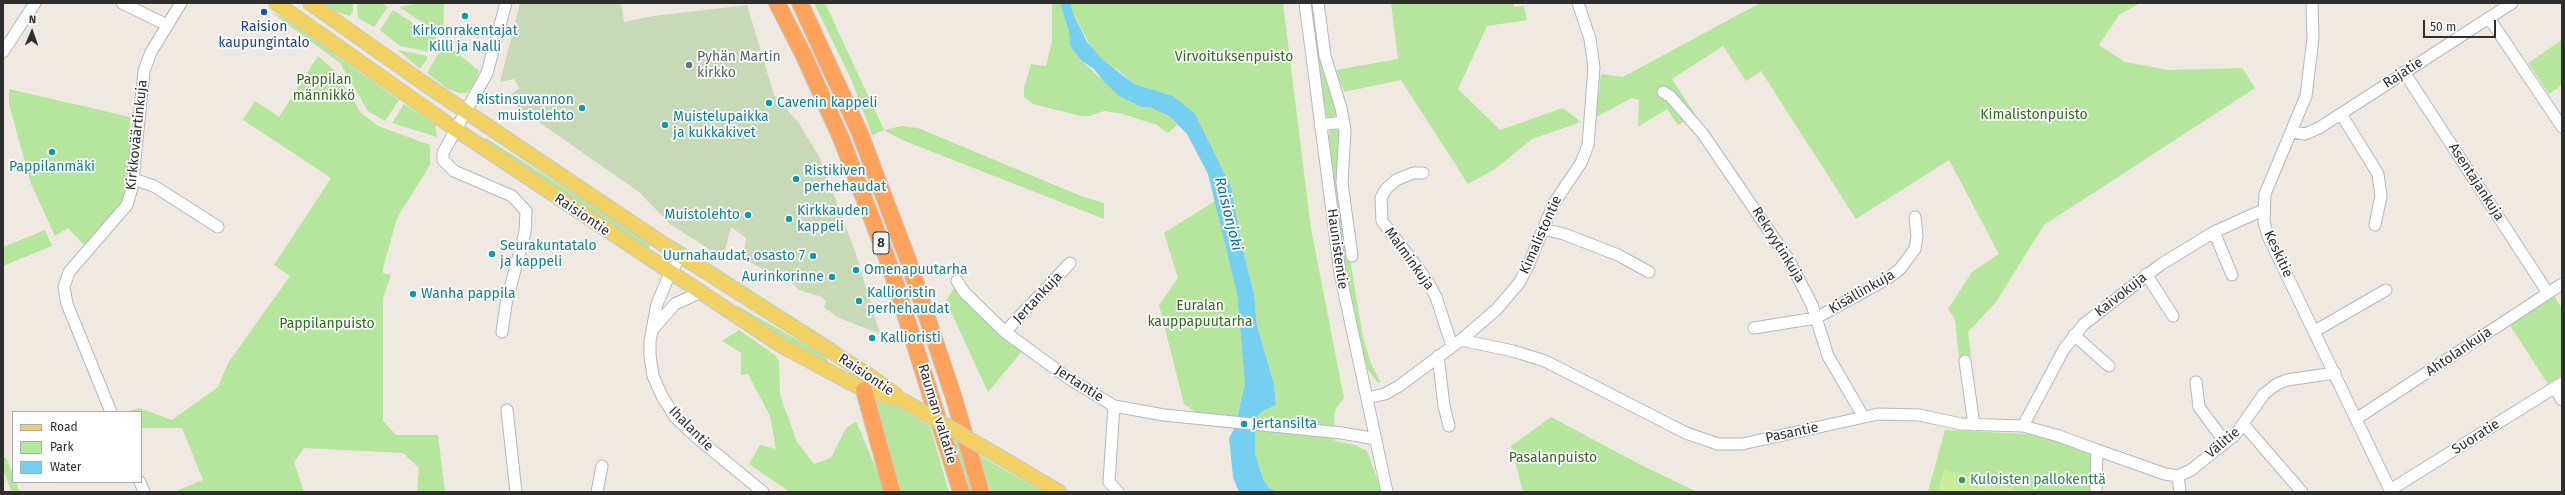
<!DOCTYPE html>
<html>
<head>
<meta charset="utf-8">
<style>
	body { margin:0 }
	#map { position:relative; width:2565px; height:495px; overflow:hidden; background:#efe9e1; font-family:"Fira Sans",sans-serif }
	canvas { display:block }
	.frame { position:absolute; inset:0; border:4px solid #2e2e2e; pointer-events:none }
	.legend { position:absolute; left:12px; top:411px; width:130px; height:72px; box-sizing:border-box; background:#fff; border:1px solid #ababab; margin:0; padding:5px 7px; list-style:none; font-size:12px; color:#2e2e2e }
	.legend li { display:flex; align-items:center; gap:8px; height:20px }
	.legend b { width:20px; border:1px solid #ababab }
	.north { position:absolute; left:12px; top:12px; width:40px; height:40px; -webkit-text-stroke:3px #fff; paint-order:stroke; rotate:2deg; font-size:11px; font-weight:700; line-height:16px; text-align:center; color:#2e2e2e }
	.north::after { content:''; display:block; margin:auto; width:14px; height:18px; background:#2e2e2e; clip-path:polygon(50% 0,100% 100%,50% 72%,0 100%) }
	.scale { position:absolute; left:2423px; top:20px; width:73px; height:18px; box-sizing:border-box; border:2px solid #2e2e2e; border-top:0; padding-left:5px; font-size:12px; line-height:14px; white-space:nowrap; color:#2e2e2e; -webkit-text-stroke:3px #fff; paint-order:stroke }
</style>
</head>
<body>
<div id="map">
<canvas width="2565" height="495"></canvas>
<div class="frame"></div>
<ul class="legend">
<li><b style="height:5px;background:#f2d163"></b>Road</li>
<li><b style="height:11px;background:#b6e59e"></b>Park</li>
<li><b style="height:11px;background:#75cff0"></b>Water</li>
</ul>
<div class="north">N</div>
<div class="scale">50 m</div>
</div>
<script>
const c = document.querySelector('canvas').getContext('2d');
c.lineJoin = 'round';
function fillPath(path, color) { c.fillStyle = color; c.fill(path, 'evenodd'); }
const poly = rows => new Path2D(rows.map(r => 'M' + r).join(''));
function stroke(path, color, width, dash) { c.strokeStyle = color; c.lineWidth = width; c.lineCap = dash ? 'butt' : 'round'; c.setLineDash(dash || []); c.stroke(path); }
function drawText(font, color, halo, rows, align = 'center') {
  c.font = font + ' "Fira Sans",sans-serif'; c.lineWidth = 3.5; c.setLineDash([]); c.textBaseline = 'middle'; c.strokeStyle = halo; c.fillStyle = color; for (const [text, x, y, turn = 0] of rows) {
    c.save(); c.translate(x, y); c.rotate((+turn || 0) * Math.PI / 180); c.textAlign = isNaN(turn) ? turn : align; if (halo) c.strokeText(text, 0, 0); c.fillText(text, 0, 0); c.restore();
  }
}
fillPath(poly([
	[323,3,353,3,353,11,350,16,334,11],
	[357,3,382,3,388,7,374,27,358,18],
	[420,3,444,3,443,36,399,7],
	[814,3,825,3,884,130,902,126,918,128,1081,196,1104,203,1104,219,902,140,884,130,872,135,852,81],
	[1052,3,1060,3,1069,32,1070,46,1082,61,1119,96,1141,107,1150,106,1169,116,1177,125,1168,133,1157,125,1123,114,1104,111,1090,116,1081,116,1033,104,1024,97,1024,88,1031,64,1046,66,1052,42],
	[1071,3,1283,3,1311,229,1344,398,1336,408,1334,416,1335,441,1355,445,1367,451,1382,492,1274,492,1275,490,1269,488,1263,479,1255,453,1255,435,1256,419,1261,412,1276,405,1274,384,1257,326,1254,294,1241,243,1173,96,1134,84,1117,69,1099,62,1073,14],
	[1311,3,1315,3,1336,102,1337,115,1333,118,1326,116],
	[1391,3,1513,3,1514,7,1524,6,1527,20,1487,26,1458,89,1500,130,1563,108,1581,122,1532,139,1495,169,1468,184,1401,80,1344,92,1336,70,1398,59],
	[1760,3,2140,3,2119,15,2099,45,2125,62,2168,70,2242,68,2255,88,2044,225,1996,302,1968,332,1971,356,1959,358,1955,319,1948,309,1972,272,1999,254,1949,160,1856,219,1761,71,1746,81,1723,46,1672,79,1695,114,1678,125,1667,109,1638,127,1639,100,1632,98,1596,117,1601,74,1623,77],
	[393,10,439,40,430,52,400,46,380,30],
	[271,12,284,18,399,100,385,121,368,111,340,63],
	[2562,40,2562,85,2549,94,2528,63],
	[445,47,450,47,479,71,474,85,466,93,459,93,448,89,427,73,441,49],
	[398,50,427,56,427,59,420,69],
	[318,56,336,72,361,113,378,126,430,145,430,165,397,218,383,268,383,273,391,275,383,298,383,421,396,435,438,435,445,492,417,492,419,468,403,453,304,448,294,462,304,492,174,492,203,480,182,428,141,428,141,412,129,411,139,408,172,420,218,387,228,363,290,276,274,265,331,178,243,120,255,101,279,117],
	[9,89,130,117,129,190,124,203,85,246,68,228,55,236,31,184,9,104],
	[404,104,435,124,437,137,392,123],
	[1333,128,1342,131,1344,223,1362,332,1370,361,1380,382,1378,383,1365,366,1344,267,1328,137,1330,130],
	[486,138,652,243,647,250,484,141],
	[1215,201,1237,294,1245,384,1236,418,1197,413,1184,404,1159,305,1178,278,1164,233],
	[45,230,52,246,3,266,3,247],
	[670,238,837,345,832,345,669,240],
	[955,286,1024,349,988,392,946,301],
	[2553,295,2562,308,2562,375,2548,384,2509,324],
	[738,306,826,356,828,361,824,362,787,341,736,309],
	[739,330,775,355,779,361,780,395,797,442,814,464,831,458,846,428,856,421,886,492,790,492,749,464,760,445,776,449,770,416,748,374,741,375,741,353,722,341],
	[877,400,898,407,930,426,949,492,898,492,875,401],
	[1551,417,1641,465,1697,492,1523,492,1511,446],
	[1945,430,2028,434,2074,445,2092,454,2094,492,1928,492],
	[951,438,958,441,974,492,968,492],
	[979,455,1043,492,991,492],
	[6,457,13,474,13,482,16,482,20,492,12,492,3,470,3,459]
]), '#b6e59e');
fillPath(poly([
	[520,3,621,3,624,22,653,16,747,5,774,95,798,122,820,158,855,251,880,334,837,317,824,307,826,301,822,297,799,290,785,276,762,269,743,258,746,238,731,227,725,250,721,257,670,224,639,192,506,99,519,88,514,79,500,82]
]), '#c8d9b8');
fillPath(poly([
	[1944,469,2023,492,1938,492]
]), '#c9ec9a');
fillPath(poly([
	[1060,3,1071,3,1073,14,1087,42,1102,59,1134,84,1173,96,1195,114,1231,187,1241,243,1254,294,1257,326,1274,384,1276,405,1261,412,1256,419,1255,435,1255,453,1263,479,1269,488,1275,490,1274,492,1239,492,1233,477,1229,438,1234,429,1245,384,1237,294,1208,174,1187,134,1169,116,1150,107,1141,107,1119,96,1104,82,1094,69,1082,61,1070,46,1069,32]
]), '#75cff0');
const minor = poly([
	[122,3,167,25],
	[1305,3,1340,273,1387,492],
	[1318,3,1325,56,1341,108,1345,130,1342,183,1352,256],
	[2312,3,2313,38,2306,96,2265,194,2264,222,2268,236,2391,492],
	[2489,18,2562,127],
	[3,52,35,3],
	[2404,72,2548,293],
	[1663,92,1670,96,1703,134,1789,260,1812,305,1828,356,1863,416],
	[2341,114,2378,174,2381,196,2375,225],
	[1320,125,1343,122],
	[2292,132,2305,134,2319,128,2512,3],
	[1423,173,1413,173,1396,180,1386,189,1381,198,1382,221,1427,280,1436,297,1452,346],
	[133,179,154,186,218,227],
	[1543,229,1564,234,1618,255,1649,272],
	[2214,232,2232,275],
	[681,256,670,273,657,304,650,341,650,356,653,376,662,396,675,417,696,437,763,492],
	[2146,274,2173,316],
	[957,281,964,292,1005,332,1068,378,1114,406,1164,415,1342,433,1376,439],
	[1754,328,1816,318,1887,279,1900,269,1915,249,1917,236,1915,217],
	[652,330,675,304,699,293],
	[2315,331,2386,290],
	[502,332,506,304,525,232,526,211,512,196,454,171,443,160,443,153,487,73,506,3],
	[1005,332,1070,263],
	[2074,335,2109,366],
	[1461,340,1513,351,1545,361,1686,433,1718,444,1742,444,1878,414,1919,415,1961,424,2023,426,2059,436,2097,450,2096,492],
	[1438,356,1444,406,1449,426],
	[1965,361,1974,425],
	[2196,382,2199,407,2225,442],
	[2555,388,2562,400],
	[1367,398,1385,394,1399,386,1461,340,1497,309,1519,283,1527,268,1554,203,1581,163,1588,145,1594,68,1590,39,1578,3],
	[1114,406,1109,482,1118,492],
	[507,410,516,492],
	[111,412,67,304,64,287,69,272,127,205,132,188,144,71,151,52,181,3],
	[2356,419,2562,284],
	[2244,425,2302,492],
	[2023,426,2064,349,2084,324,2160,265,2214,232,2263,210],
	[2097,450,2165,474,2178,476,2191,470,2235,435,2264,394,2277,384,2287,380,2335,373],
	[2178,476,2180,492],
	[140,482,144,492],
	[2390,490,2562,383],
	[597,492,602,466]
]);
const major = poly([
	[276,3,455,129,782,346,864,390,902,400],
	[310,3,422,82,681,256,870,376,896,395],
	[1000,457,1059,492]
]);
const highway = poly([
	[777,3,804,56,841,138,890,266,961,492],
	[800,3,859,131,908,260,954,398,981,492],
	[864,390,892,492]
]);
stroke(minor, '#b4b7c1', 13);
stroke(major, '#c9c9c9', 16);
stroke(highway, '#c9c9c9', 18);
stroke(minor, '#fff', 11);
stroke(major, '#f2d163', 14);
stroke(highway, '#ffa35c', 16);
const majorBridge = poly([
	[902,400,1000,457]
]);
stroke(majorBridge, '#c9c9c9', 16, []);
stroke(majorBridge, '#f2d163', 14);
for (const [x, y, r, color] of [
	[264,12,4,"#1a4fb4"],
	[465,16,4,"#0f9aa8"],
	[689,65,4,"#6b7280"],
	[769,103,4,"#0f9aa8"],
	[582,108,4,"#0f9aa8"],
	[665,125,4,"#0f9aa8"],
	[52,152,4,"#0f9aa8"],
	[796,179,4,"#0f9aa8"],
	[748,215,4,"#0f9aa8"],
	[789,219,4,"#0f9aa8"],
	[492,254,4,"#0f9aa8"],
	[813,256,4,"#0f9aa8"],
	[856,270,4,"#0f9aa8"],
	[832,277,4,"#0f9aa8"],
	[413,294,4,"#0f9aa8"],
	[859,301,4,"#0f9aa8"],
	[872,338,4,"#0f9aa8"],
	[1244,424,4,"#0f9aa8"],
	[1962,480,4,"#2e9e5b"]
]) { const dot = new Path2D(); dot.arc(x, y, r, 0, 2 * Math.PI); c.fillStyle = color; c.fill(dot); stroke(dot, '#fff', 1.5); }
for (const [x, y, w] of [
	[881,243,16]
]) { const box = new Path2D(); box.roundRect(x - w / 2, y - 11, w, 22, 3); c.fillStyle = '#fff'; c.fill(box); stroke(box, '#2e2e2e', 1); }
drawText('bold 13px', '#2e2e2e', null, [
	["8",881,243]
]);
drawText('14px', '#164399', '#fff', [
	["Raision",264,27],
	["kaupungintalo",264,43]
]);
drawText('14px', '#0d838f', '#fff', [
	["Kirkonrakentajat",465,31,"center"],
	["Killi ja Nalli",465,47,"center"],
	["Ristinsuvannon",574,100,"right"],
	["muistolehto",574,116,"right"],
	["Cavenin kappeli",777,103],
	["Muistelupaikka",673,117],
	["ja kukkakivet",673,133],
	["Pappilanmäki",52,167,"center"],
	["Ristikiven",804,171],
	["perhehaudat",804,187],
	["Kirkkauden",797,211],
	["kappeli",797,227],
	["Muistolehto",740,215,"right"],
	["Seurakuntatalo",500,246],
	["ja kappeli",500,262],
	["Uurnahaudat, osasto 7",805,256,"right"],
	["Omenapuutarha",864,270],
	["Aurinkorinne",824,277,"right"],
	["Kallioristin",867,293],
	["perhehaudat",867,309],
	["Wanha pappila",421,294],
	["Kallioristi",880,338],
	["Jertansilta",1252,424]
], 'left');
drawText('14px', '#5b616d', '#fff', [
	["Pyhän Martin",697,57],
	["kirkko",697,73]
], 'left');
drawText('14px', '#2c6e1b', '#fff', [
	["Virvoituksenpuisto",1234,57],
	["Pappilan",324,80],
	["männikkö",324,96],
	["Kimalistonpuisto",2034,115],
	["Euralan",1200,306],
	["kauppapuutarha",1200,322],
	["Pappilanpuisto",327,324],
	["Pasalanpuisto",1553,458]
]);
drawText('14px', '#2e2e2e', '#fff', [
	["Rajatie",2403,73,-33],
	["Kirkkoväärtinkuja",137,135,-84],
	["Asentajankuja",2476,182,57],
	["Raisiontie",582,215,34],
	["Kimalistontie",1541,235,-66],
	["Rekryytinkuja",1778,245,58],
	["Haunistentie",1337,249,82],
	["Keskitie",2278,254,65],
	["Malminkuja",1409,259,54],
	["Kisällinkuja",1862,292,-30],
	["Kaivokuja",2121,295,-38],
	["Jertankuja",1038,298,-47],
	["Ahtolankuja",2459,352,-34],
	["Raisiontie",866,375,34],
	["Jertantie",1079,384,33],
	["Rauman valtatie",937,414,73],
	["Ihalantie",691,429,45],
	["Pasantie",1792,433,-12],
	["Suoratie",2476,437,-32],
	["Välitie",2223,443,-40]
]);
drawText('14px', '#27864d', '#fff', [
	["Kuloisten pallokenttä",1970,480]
], 'left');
drawText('italic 15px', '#0d6fa3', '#fff', [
	["Raisionjoki",1228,214,76]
]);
</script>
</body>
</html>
